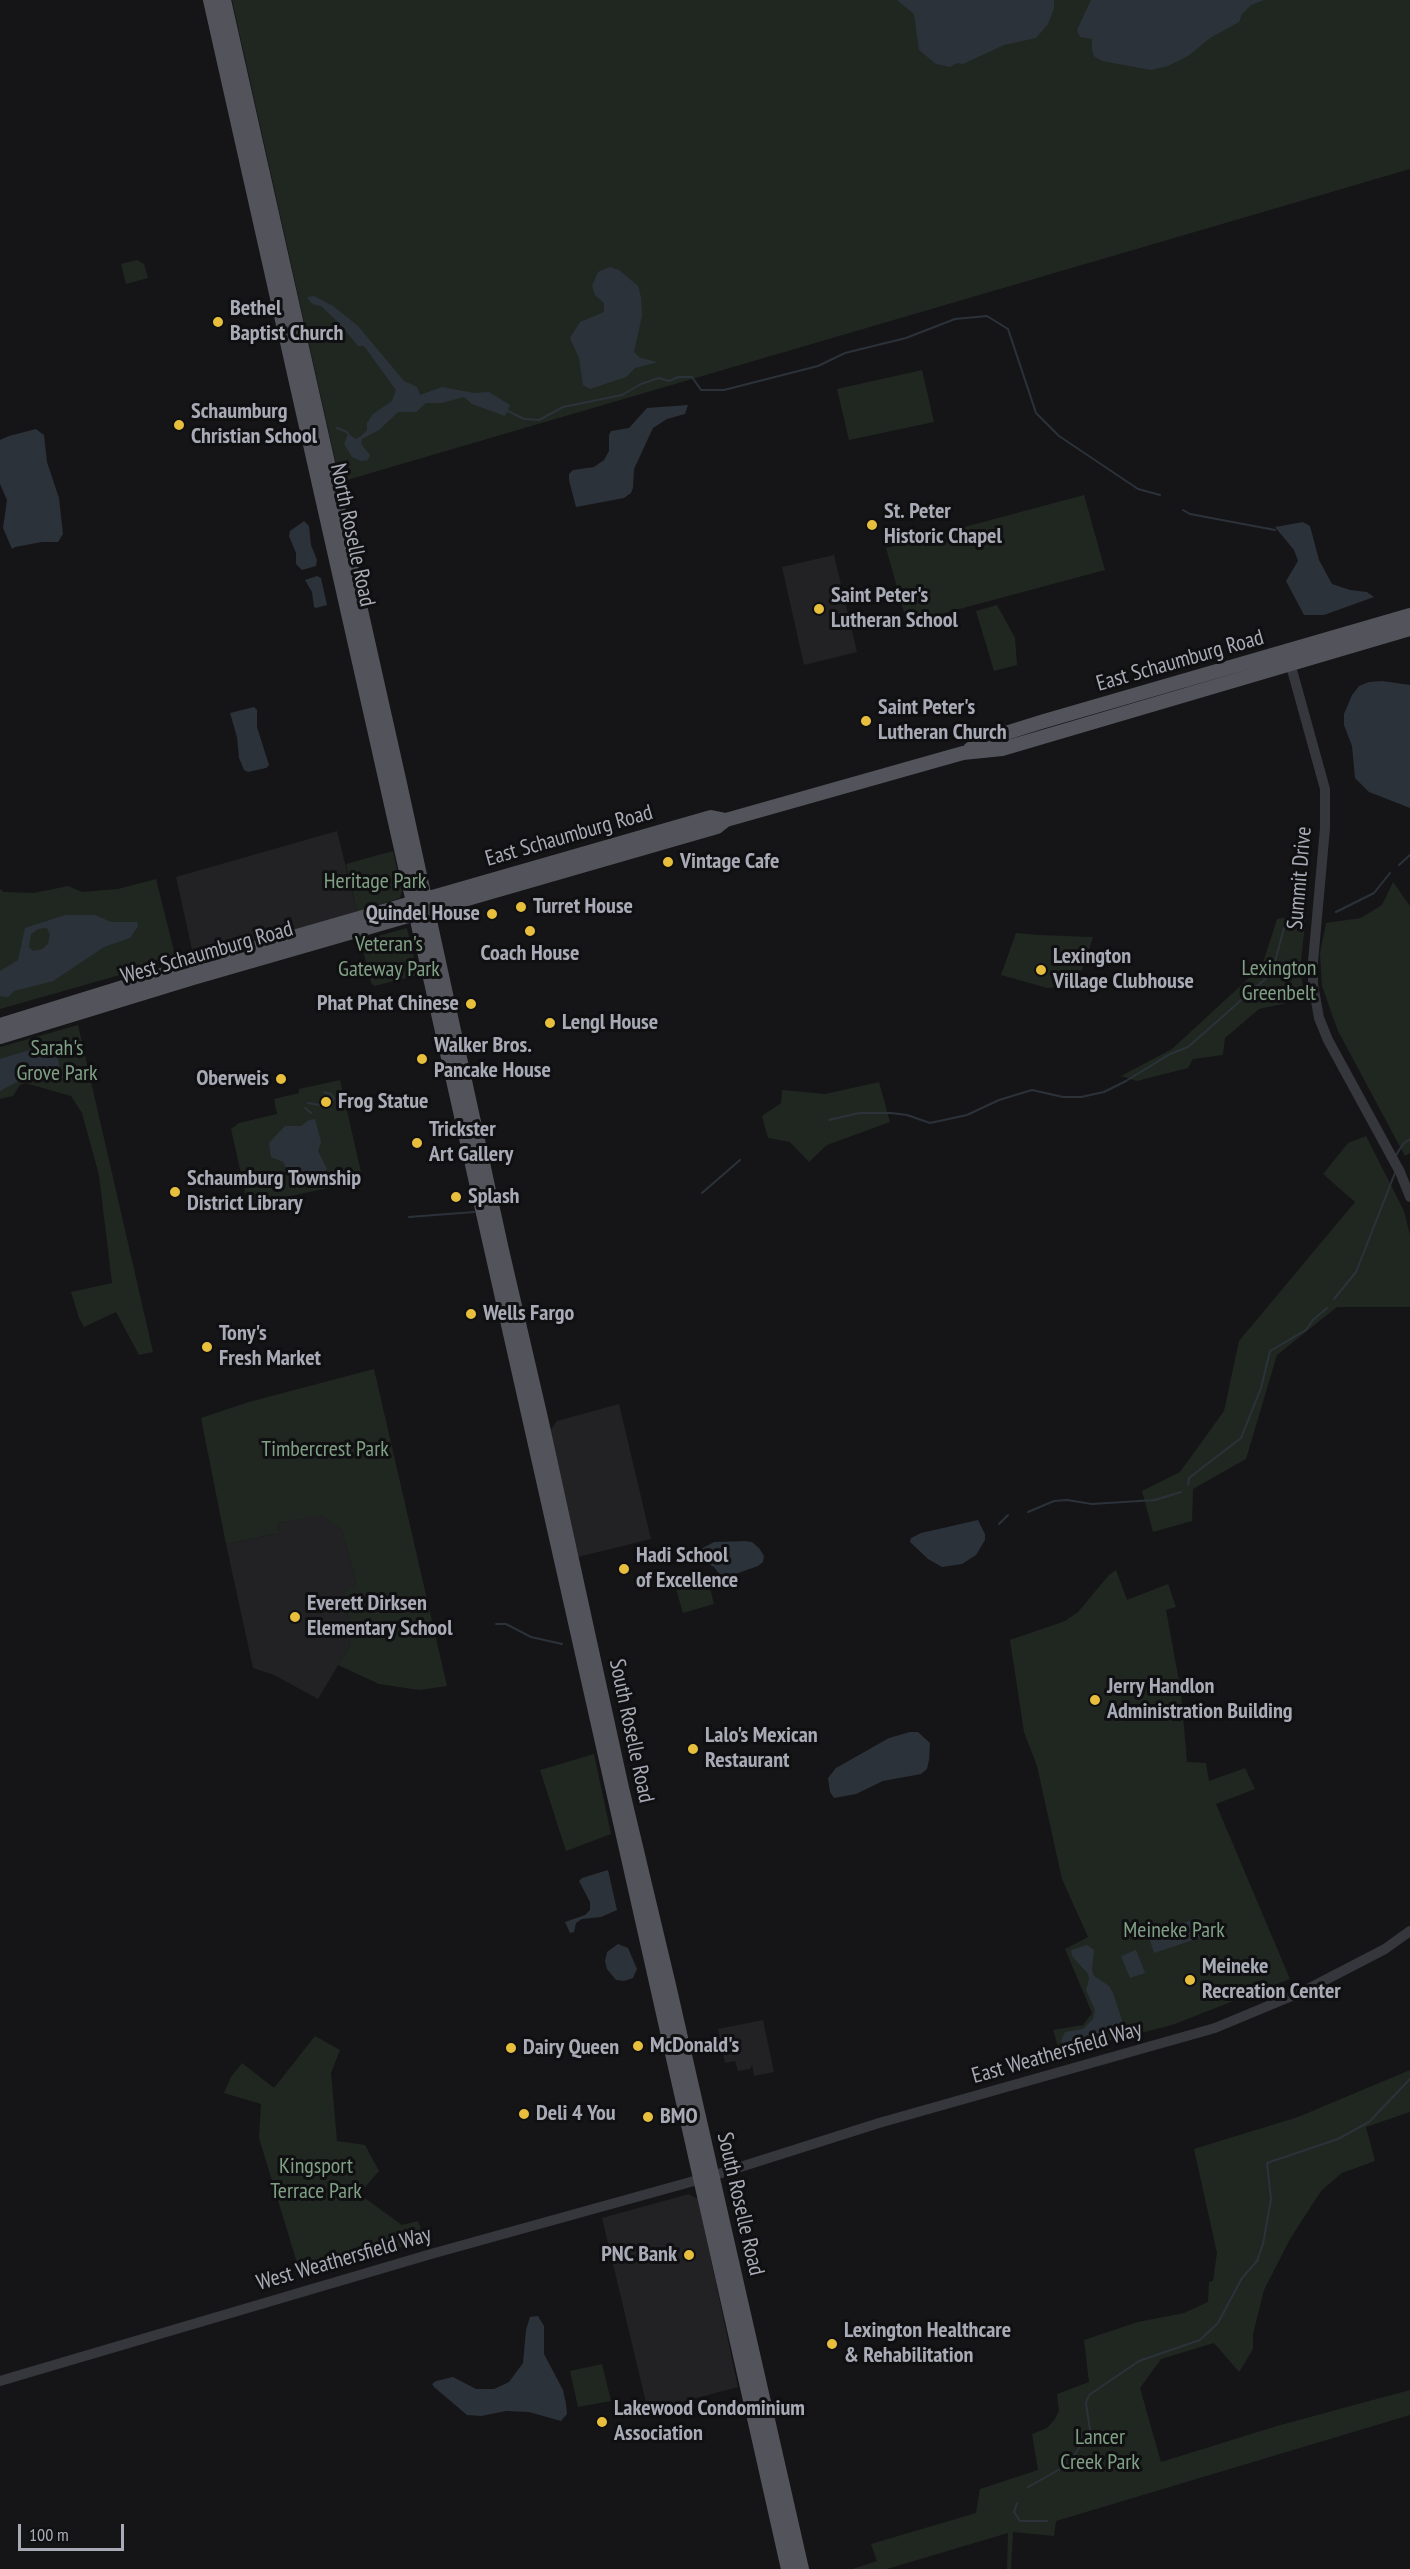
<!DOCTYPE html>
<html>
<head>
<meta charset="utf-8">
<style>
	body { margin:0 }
	#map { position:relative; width:1410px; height:2569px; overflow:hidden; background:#151517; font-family:"PT Sans Narrow",sans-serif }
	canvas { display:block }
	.scale { position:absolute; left:18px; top:2524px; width:106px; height:27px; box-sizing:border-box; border:3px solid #a8abb6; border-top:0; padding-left:8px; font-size:18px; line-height:21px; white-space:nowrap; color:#a8abb6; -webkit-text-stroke:4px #101012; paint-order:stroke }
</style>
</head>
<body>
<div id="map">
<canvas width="1410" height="2569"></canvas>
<div class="scale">100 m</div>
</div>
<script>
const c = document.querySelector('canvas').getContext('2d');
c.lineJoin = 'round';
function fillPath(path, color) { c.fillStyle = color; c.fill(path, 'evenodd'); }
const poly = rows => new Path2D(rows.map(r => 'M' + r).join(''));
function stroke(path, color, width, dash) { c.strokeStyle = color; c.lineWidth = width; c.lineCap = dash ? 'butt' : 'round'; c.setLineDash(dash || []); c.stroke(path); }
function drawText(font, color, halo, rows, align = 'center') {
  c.font = font + ' "PT Sans Narrow",sans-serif'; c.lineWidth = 6; c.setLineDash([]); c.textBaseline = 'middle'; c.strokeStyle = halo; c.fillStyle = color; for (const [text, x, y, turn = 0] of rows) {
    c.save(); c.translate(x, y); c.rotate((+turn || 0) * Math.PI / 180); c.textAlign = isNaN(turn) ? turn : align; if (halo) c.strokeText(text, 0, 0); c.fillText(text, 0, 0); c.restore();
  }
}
fillPath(poly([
	[834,555,857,652,804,665,782,567],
	[337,831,357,912,201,959,193,954,176,877],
	[619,1404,651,1539,578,1557,550,1431,557,1421],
	[320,1514,342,1530,357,1586,345,1598,351,1636,349,1647,318,1699,274,1675,253,1668,226,1544,279,1533,278,1523],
	[763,2020,774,2072,754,2076,752,2065,750,2069,738,2071,735,2061,725,2063,718,2029],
	[689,2194,698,2199,738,2387,648,2411,602,2218]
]), '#222124');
fillPath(poly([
	[232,0,1410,0,1410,169,340,482],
	[137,260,144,264,148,278,126,284,121,264],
	[922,370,934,422,849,440,837,389],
	[1084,495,1105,570,907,623,886,548],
	[997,605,1015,638,1017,665,994,671,976,611],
	[393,851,402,891,400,898,357,912,346,864],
	[156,879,176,959,0,1009,0,889,4,892,34,893,68,886,82,892,93,891,118,889],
	[1393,882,1410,906,1410,1153,1405,1156,1338,1031,1322,986,1320,953,1326,923,1361,918,1382,905],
	[1306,915,1300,970,1305,999,1259,1009,1225,1038,1223,1055,1193,1059,1188,1068,1137,1081,1121,1076,1172,1049,1262,966,1277,919],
	[407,928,418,975,374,986,371,983,361,941],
	[1016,933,1037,935,1093,937,1082,970,1070,982,1058,987,1047,988,1001,975],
	[78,1025,153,1352,139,1355,116,1312,84,1327,79,1318,71,1292,112,1283,99,1175,82,1113,71,1096,25,1083,20,1085,13,1096,0,1099,0,1047],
	[340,1080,361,1172,332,1178,333,1187,248,1205,231,1129,239,1123,277,1114,274,1099,299,1093,299,1089],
	[879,1082,890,1122,827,1145,809,1162,790,1142,768,1138,762,1116,781,1103,782,1090,825,1094],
	[1366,1136,1404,1211,1410,1235,1410,1307,1337,1307,1277,1355,1246,1459,1193,1489,1192,1521,1153,1532,1142,1491,1180,1472,1224,1411,1239,1341,1355,1202,1323,1174,1348,1143],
	[374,1369,447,1686,419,1690,379,1684,338,1665,349,1647,351,1636,345,1598,347,1589,357,1586,342,1530,321,1515,278,1523,279,1533,226,1544,201,1418,249,1402],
	[1116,1570,1127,1600,1168,1584,1176,1607,1166,1610,1181,1692,1187,1762,1206,1763,1209,1781,1245,1768,1255,1789,1216,1804,1290,1979,1172,2025,1060,2053,1053,2030,1083,2025,1092,2013,1065,1949,1088,1937,1062,1879,1037,1766,1024,1732,1010,1640,1065,1621,1078,1612,1109,1575],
	[708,1580,714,1604,683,1613,676,1589],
	[594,1754,611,1834,566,1851,540,1770],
	[315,2036,340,2050,331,2073,337,2141,365,2145,379,2171,359,2194,402,2225,418,2221,425,2240,301,2276,259,2138,261,2104,224,2093,231,2077,242,2063,274,2088],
	[1410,2070,1410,2112,1366,2127,1375,2161,1342,2173,1321,2191,1290,2239,1264,2290,1253,2334,1253,2349,1239,2372,1214,2343,1161,2359,1140,2388,1161,2462,1277,2426,1410,2390,1410,2415,1056,2521,1054,2536,1013,2532,1011,2569,1007,2569,1008,2533,887,2569,853,2569,877,2561,871,2544,976,2513,980,2489,1038,2470,1032,2434,1047,2428,1055,2419,1059,2411,1057,2394,1089,2382,1084,2340,1138,2322,1184,2313,1208,2302,1209,2282,1213,2281,1217,2253,1194,2149,1298,2117],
	[602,2364,611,2401,578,2407,570,2371]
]), '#202721');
fillPath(poly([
	[897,0,1054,0,1054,8,1048,24,1036,38,1004,45,963,64,957,63,950,67,936,64,919,50,914,14],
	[1091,0,1264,0,1251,5,1242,14,1239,22,1210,38,1188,56,1168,66,1151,70,1102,61,1094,56,1092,50,1092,39,1080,37,1077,30],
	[610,267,619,270,638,286,641,297,642,316,634,352,640,358,658,362,635,368,626,377,590,389,583,385,579,358,570,338,580,322,604,312,604,303,595,295,592,286,598,272],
	[314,296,333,306,358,326,404,381,417,387,420,395,442,387,474,393,489,392,510,405,505,416,472,404,464,397,442,403,426,403,416,412,398,412,379,430,362,439,361,444,370,455,368,460,361,461,352,457,344,444,348,434,356,439,361,436,367,430,367,423,373,414,392,401,396,390,364,346,358,346,339,323,321,306,312,304,307,297],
	[688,405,685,414,667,419,653,428,634,469,633,488,631,493,624,498,576,507,569,480,569,474,573,470,594,467,604,460,609,451,609,435,611,431,629,428,647,408],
	[36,429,44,435,47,462,59,498,63,534,58,542,42,542,15,547,12,549,3,528,7,500,0,484,0,440,9,436],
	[304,521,309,526,311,545,317,560,316,566,302,570,296,564,296,553,289,536,290,531],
	[1303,522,1310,526,1319,560,1332,584,1350,590,1367,592,1374,597,1324,615,1304,615,1286,581,1298,561,1294,550,1275,527],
	[317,576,321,578,327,605,316,608,314,607,312,592,305,580],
	[1382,681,1410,685,1410,808,1369,792,1355,778,1352,746,1344,725,1344,714,1352,695,1359,686,1369,682],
	[254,707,257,710,257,727,269,765,266,768,248,772,244,770,239,758,237,737,230,713],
	[65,915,95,915,111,922,137,922,138,926,130,938,104,947,53,981,14,991,8,997,0,996,0,971,18,960,25,928],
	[47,928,50,934,48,944,42,949,33,951,29,947,31,934,38,929],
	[46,1045,52,1045,55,1049,59,1063,60,1070,54,1076,32,1074,0,1091,0,1059],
	[315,1119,321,1142,318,1151,327,1169,317,1182,303,1184,295,1182,283,1162,271,1157,269,1143,285,1126,301,1126,309,1120],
	[978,1520,985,1534,985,1540,976,1555,962,1564,942,1567,928,1559,910,1542,911,1538,921,1533],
	[745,1541,752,1542,759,1548,764,1556,763,1562,758,1566,730,1576,720,1575,714,1567,701,1560,699,1554,701,1549,714,1542],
	[910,1732,918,1732,930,1743,929,1760,927,1769,921,1774,883,1781,856,1794,834,1798,830,1792,828,1778,836,1768,889,1738],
	[608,1870,617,1910,601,1917,582,1919,576,1923,574,1932,570,1933,565,1922,585,1915,590,1910,590,1902,579,1881,582,1878],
	[1199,1918,1205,1936,1154,1953,1148,1934],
	[618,1944,628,1948,637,1969,633,1978,624,1981,616,1980,607,1969,605,1961,607,1952],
	[1087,1945,1094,1950,1092,1970,1094,1976,1109,1986,1113,1993,1124,2027,1115,2033,1090,2033,1073,2045,1065,2047,1061,2041,1065,2032,1083,2029,1093,2019,1095,2010,1086,1990,1089,1979,1088,1974,1072,1956,1071,1950],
	[1136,1950,1145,1973,1130,1978,1121,1956],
	[538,2316,544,2326,544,2354,563,2390,566,2404,567,2414,561,2421,529,2412,506,2411,481,2416,467,2415,434,2387,432,2384,436,2381,453,2377,476,2389,494,2389,509,2382,523,2363,526,2330,530,2317]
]), '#2c323a');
stroke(poly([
	[506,410,524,419,539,420,563,407,622,395,641,384,659,378,669,381,678,377,692,377,701,390,724,390,818,366,845,353,906,338,955,319,987,316,1008,329,1036,413,1059,436,1138,489,1160,495],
	[337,428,347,432,349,435],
	[1183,510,1190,514,1275,530],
	[1399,865,1410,855],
	[1336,912,1374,893,1390,873],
	[323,1100,332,1101,334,1098,331,1094,324,1092],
	[308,1103,320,1105],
	[305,1108,311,1113],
	[829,1120,859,1113,891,1113,907,1115,930,1123,967,1115,999,1100,1032,1090,1063,1097,1081,1097,1104,1092,1126,1081,1170,1054,1188,1047,1272,973,1284,928,1292,923],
	[1396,1155,1404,1143,1410,1139],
	[702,1193,740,1160],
	[409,1217,474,1212],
	[1334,1299,1356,1272,1395,1173],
	[1188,1485,1189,1478,1241,1438,1261,1388,1270,1351,1306,1330,1313,1320,1327,1308],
	[1028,1512,1054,1501,1067,1500,1092,1504,1155,1500,1181,1492],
	[999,1524,1008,1515],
	[496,1624,506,1624,531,1637,562,1644],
	[1028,2487,1069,2464,1090,2430,1086,2403,1089,2395,1139,2361,1200,2340,1218,2323,1242,2278,1257,2261,1263,2244,1271,2199,1267,2163,1338,2139,1369,2122,1410,2079],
	[1017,2503,1014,2512,1020,2521,1047,2521]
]), '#2c323a', 2);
stroke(poly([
	[1289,659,1325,789,1325,828,1313,962,1313,984,1319,1018,1328,1040,1400,1172,1410,1197],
	[0,2381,431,2254,712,2176,879,2123,1215,2028,1304,1991,1385,1949,1410,1931]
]), '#36373c', 10);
stroke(poly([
	[210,0,788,2569],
	[224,0,399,779,502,1250,541,1418,622,1788,669,1985,802,2569],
	[970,749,990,738,1041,722,1410,615],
	[0,1025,175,971,711,817,726,820],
	[0,1037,193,978,717,827,726,820,963,753,1002,749,1410,629]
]), '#53545b', 14);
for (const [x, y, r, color] of [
	[218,322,6,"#e8bf3c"],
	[179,425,6,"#e8bf3c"],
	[872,525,6,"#e8bf3c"],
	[819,609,6,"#e8bf3c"],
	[866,721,6,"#e8bf3c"],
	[668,862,6,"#e8bf3c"],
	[521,907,6,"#e8bf3c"],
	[492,914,6,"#e8bf3c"],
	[530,931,6,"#e8bf3c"],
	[1041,970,6,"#e8bf3c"],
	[471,1004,6,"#e8bf3c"],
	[550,1023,6,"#e8bf3c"],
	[422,1059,6,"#e8bf3c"],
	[281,1079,6,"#e8bf3c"],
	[326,1102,6,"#e8bf3c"],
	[417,1143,6,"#e8bf3c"],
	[175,1192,6,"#e8bf3c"],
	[456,1197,6,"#e8bf3c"],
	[471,1314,6,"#e8bf3c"],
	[207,1347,6,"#e8bf3c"],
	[624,1569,6,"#e8bf3c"],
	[295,1617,6,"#e8bf3c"],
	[1095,1700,6,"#e8bf3c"],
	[693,1749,6,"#e8bf3c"],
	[1190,1980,6,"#e8bf3c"],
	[638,2046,6,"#e8bf3c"],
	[511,2048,6,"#e8bf3c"],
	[524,2114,6,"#e8bf3c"],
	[648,2117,6,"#e8bf3c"],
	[689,2255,6,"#e8bf3c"],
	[832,2344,6,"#e8bf3c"],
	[602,2422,6,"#e8bf3c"]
]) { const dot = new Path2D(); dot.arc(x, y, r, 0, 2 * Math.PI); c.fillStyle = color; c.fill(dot); stroke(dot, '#101012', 2); }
drawText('bold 22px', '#a8abb6', '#101012', [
	["Bethel",230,309],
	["Baptist Church",230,334],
	["Schaumburg",191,412],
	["Christian School",191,437],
	["St. Peter",884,512],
	["Historic Chapel",884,537],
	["Saint Peter's",831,596],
	["Lutheran School",831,621],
	["Saint Peter's",878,708],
	["Lutheran Church",878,733],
	["Vintage Cafe",680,862],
	["Turret House",533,907],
	["Quindel House",480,914,"right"],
	["Coach House",530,954,"center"],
	["Lexington",1053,957],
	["Village Clubhouse",1053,982],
	["Phat Phat Chinese",459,1004,"right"],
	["Lengl House",562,1023],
	["Walker Bros.",434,1046],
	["Pancake House",434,1071],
	["Oberweis",269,1079,"right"],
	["Frog Statue",338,1102],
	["Trickster",429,1130],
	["Art Gallery",429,1155],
	["Schaumburg Township",187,1179],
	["District Library",187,1204],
	["Splash",468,1197],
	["Wells Fargo",483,1314],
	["Tony's",219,1334],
	["Fresh Market",219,1359],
	["Hadi School",636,1556],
	["of Excellence",636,1581],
	["Everett Dirksen",307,1604],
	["Elementary School",307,1629],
	["Jerry Handlon",1107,1687],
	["Administration Building",1107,1712],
	["Lalo's Mexican",705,1736],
	["Restaurant",705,1761],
	["Meineke",1202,1967],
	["Recreation Center",1202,1992],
	["McDonald's",650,2046],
	["Dairy Queen",523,2048],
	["Deli 4 You",536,2114],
	["BMO",660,2117],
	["PNC Bank",677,2255,"right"],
	["Lexington Healthcare",844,2331],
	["& Rehabilitation",844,2356],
	["Lakewood Condominium",614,2409],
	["Association",614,2434]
], 'left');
drawText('22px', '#a8abb6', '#101012', [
	["North Roselle Road",352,535,78],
	["East Schaumburg Road",1180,661,-16],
	["East Schaumburg Road",569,836,-16],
	["Summit Drive",1300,878,-85],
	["West Schaumburg Road",207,953,-16],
	["South Roselle Road",631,1731,78],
	["East Weathersfield Way",1057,2053,-16],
	["South Roselle Road",740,2204,77],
	["West Weathersfield Way",344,2259,-16]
]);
drawText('22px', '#80a085', '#101012', [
	["Heritage Park",375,882],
	["Veteran's",389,945],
	["Gateway Park",389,970],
	["Lexington",1279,969],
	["Greenbelt",1279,994],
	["Sarah's",57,1049],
	["Grove Park",57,1074],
	["Timbercrest Park",325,1450],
	["Meineke Park",1174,1931],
	["Kingsport",316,2167],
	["Terrace Park",316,2192],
	["Lancer",1100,2438],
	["Creek Park",1100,2463]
]);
</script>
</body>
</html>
